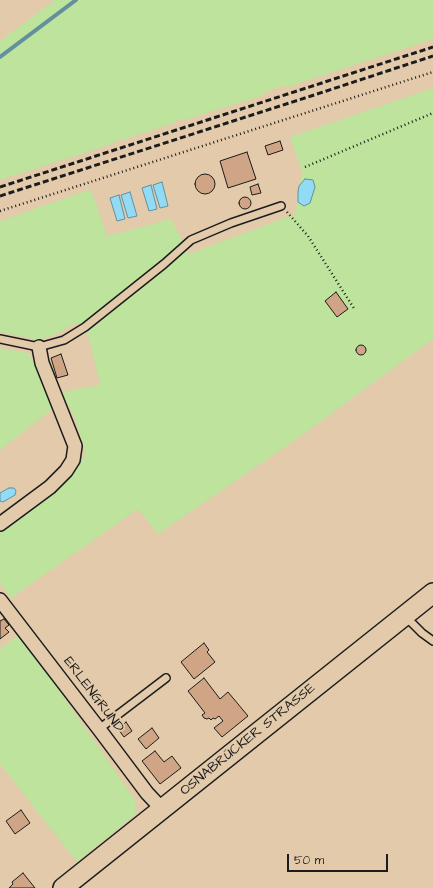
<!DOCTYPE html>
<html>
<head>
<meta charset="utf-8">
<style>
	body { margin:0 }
	#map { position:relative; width:433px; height:888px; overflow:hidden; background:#e2caab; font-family:"Architects Daughter",sans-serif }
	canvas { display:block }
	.scale { position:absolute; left:287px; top:854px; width:101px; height:18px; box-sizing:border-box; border:2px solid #1c1c1c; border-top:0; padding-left:5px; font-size:12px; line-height:14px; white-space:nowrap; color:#1c1c1c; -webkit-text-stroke:3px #e2caab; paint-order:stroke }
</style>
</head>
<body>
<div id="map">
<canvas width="433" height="888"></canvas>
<div class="scale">50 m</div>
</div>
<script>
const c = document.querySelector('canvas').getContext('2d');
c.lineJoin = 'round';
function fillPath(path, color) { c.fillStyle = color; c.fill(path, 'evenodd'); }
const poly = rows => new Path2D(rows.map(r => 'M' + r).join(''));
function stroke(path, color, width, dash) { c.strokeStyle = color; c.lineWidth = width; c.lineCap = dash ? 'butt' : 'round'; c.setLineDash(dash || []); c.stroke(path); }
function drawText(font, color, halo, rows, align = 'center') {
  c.font = font + ' "Architects Daughter",sans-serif'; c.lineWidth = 4; c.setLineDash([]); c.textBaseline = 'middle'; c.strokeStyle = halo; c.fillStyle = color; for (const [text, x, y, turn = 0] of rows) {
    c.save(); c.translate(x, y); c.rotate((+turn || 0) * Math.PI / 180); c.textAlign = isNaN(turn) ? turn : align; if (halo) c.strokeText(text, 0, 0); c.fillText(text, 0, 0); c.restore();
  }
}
fillPath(poly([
	[55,0,433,0,433,39,287,87,281,86,265,92,261,96,187,119,177,120,174,123,125,139,121,139,115,141,112,144,0,180,0,41],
	[433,88,433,339,291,443,158,534,138,509,11,598,0,583,0,531,86,455,75,418,61,392,100,385,89,337,76,322,59,333,39,340,0,332,0,221,91,189,107,236,171,219,189,254,295,214,302,171,290,137],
	[0,348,29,353,54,408,0,450],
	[20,634,135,800,135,815,77,862,0,764,0,649]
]), '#bde39d');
const water = poly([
	[305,179,313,180,315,187,310,203,304,206,298,202,298,192,299,186,305,179],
	[162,182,168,206,160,208,153,185,162,182],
	[151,185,157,209,149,211,142,188,151,185],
	[130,192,137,216,128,218,121,195,130,192],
	[119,195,125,219,117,221,110,198,119,195],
	[9,488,14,488,16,491,15,495,3,502,0,501,0,493,9,488]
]);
fillPath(water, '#92dbf4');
stroke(water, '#638f9e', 1);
stroke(poly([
	[0,57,76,0]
]), '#638f9e', 4);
const building = poly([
	[280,141,283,150,268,155,265,146,280,141],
	[247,152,256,179,228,188,220,161,247,152],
	'195 184a10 10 0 1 1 20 0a10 10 0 1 1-20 0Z',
	[258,184,261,193,252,195,250,187,258,184],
	'239 203a6 6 0 1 1 12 0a6 6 0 1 1-12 0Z',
	[336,292,348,309,337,317,325,301,336,292],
	'356 350a5 5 0 1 1 10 0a5 5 0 1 1-10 0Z',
	[61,354,68,375,57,378,51,358,61,354],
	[4,619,9,625,5,628,9,632,0,639,0,621,4,619],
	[204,643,209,650,207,652,215,662,194,679,181,662,204,643],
	[204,678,220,699,228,692,248,716,222,737,214,728,223,721,219,716,215,719,213,718,211,720,209,718,207,719,204,718,202,715,205,713,188,691,204,678],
	[126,722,132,731,124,737,118,729,126,722],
	[152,728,159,738,146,749,138,739,152,728],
	[155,751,164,762,172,756,181,768,160,784,142,761,155,751],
	[21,810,30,823,15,834,6,821,21,810],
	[23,873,35,888,9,888,13,884,12,882,23,873]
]);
fillPath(building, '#d0a585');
stroke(building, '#1c1c1c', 1);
const service = poly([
	[0,339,39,347,64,340,85,327,164,264,191,240,231,223,281,206],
	[405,616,422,633,433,641],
	[99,729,166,678]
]);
const minor = poly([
	[0,524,50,487,66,471,73,460,75,446,42,363,39,347],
	[0,600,99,729,147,793,162,809]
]);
const secondary = poly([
	[63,888,433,593]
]);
stroke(service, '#1c1c1c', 10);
stroke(minor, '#1c1c1c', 16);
stroke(secondary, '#1c1c1c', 22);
stroke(poly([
	[305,167,433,113],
	[0,211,433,72],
	[287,212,308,236,355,310]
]), '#1c1c1c', 2.5, [1, 3]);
stroke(service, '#e2caab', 7);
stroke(minor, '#e2caab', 13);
stroke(secondary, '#e2caab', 19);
stroke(poly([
	[0,187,433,47],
	[0,196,311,96,433,56]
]), '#1c1c1c', 3, [6, 3]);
drawText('14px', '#1c1c1c', '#e2caab', [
	["ERLENGRUND",93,695,53],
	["OSNABRÜCKER STRASSE",248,740,-39]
]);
</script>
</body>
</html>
